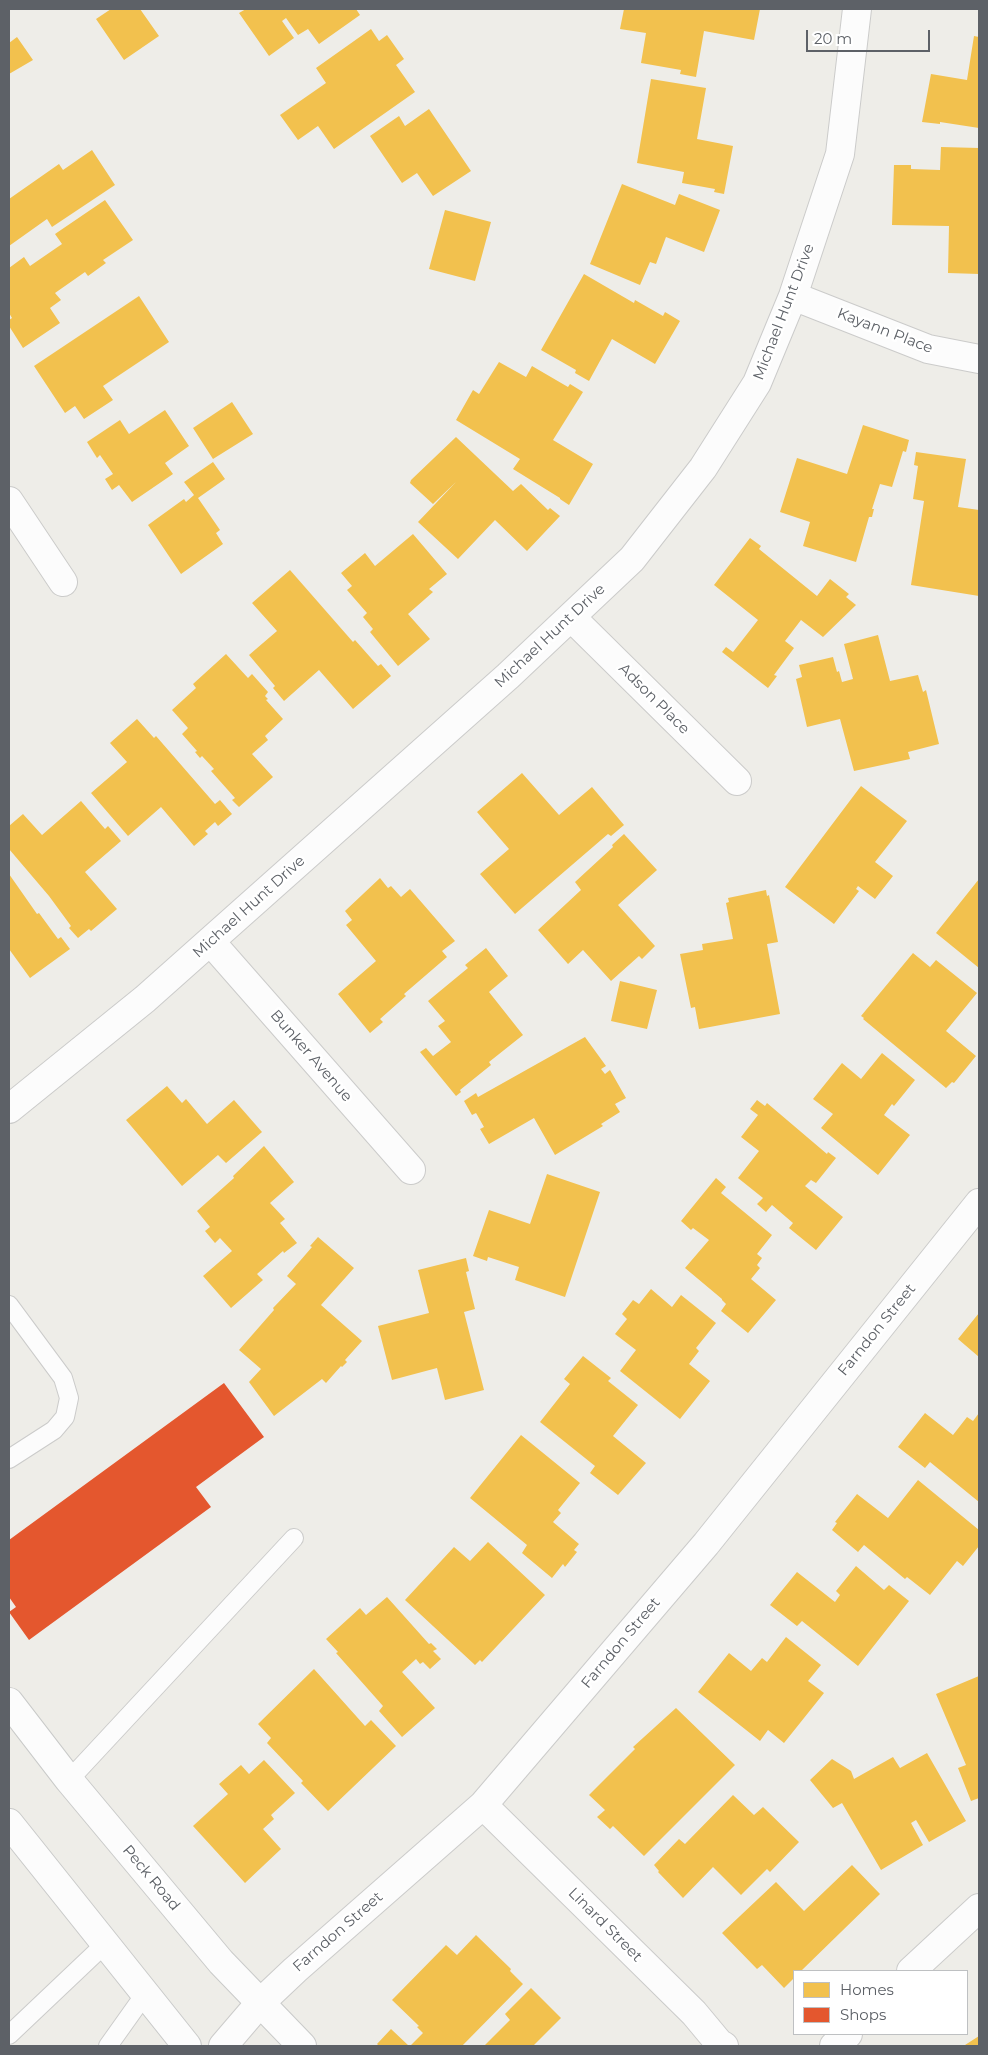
<!DOCTYPE html>
<html>
<head>
<meta charset="utf-8">
<style>
	body { margin:0 }
	#map { position:relative; width:988px; height:2055px; overflow:hidden; background:#eeede8; font-family:Montserrat,sans-serif }
	canvas { display:block }
	.frame { position:absolute; inset:0; border:10px solid #5d6167; pointer-events:none }
	.legend { position:absolute; left:793px; top:1970px; width:175px; height:65px; box-sizing:border-box; background:#fff; border:1px solid #bec0c2; margin:0; padding:6px 9px; list-style:none; font-size:15px; color:#5d6167 }
	.legend li { display:flex; align-items:center; gap:10px; height:25px }
	.legend b { width:25px; border:1px solid #bec0c2 }
	.scale { position:absolute; left:806px; top:30px; width:124px; height:22px; box-sizing:border-box; border:2px solid #5d6167; border-top:0; padding-left:6px; font-size:15px; line-height:18px; white-space:nowrap; color:#5d6167; -webkit-text-stroke:4px #fff; paint-order:stroke }
</style>
</head>
<body>
<div id="map">
<canvas width="988" height="2055"></canvas>
<div class="frame"></div>
<ul class="legend">
<li><b style="height:14px;background:#f2c14e"></b>Homes</li>
<li><b style="height:14px;background:#e4572e"></b>Shops</li>
</ul>
<div class="scale">20 m</div>
</div>
<script>
const c = document.querySelector('canvas').getContext('2d');
c.lineJoin = 'round';
function fillPath(path, color) { c.fillStyle = color; c.fill(path, 'evenodd'); }
const poly = rows => new Path2D(rows.map(r => 'M' + r).join(''));
function stroke(path, color, width, dash) { c.strokeStyle = color; c.lineWidth = width; c.lineCap = dash ? 'butt' : 'round'; c.setLineDash(dash || []); c.stroke(path); }
function drawText(font, color, halo, rows, align = 'center') {
  c.font = font + ' Montserrat,sans-serif'; c.lineWidth = 5; c.setLineDash([]); c.textBaseline = 'middle'; c.strokeStyle = halo; c.fillStyle = color; for (const [text, x, y, turn = 0] of rows) {
    c.save(); c.translate(x, y); c.rotate((+turn || 0) * Math.PI / 180); c.textAlign = isNaN(turn) ? turn : align; if (halo) c.strokeText(text, 0, 0); c.fillText(text, 0, 0); c.restore();
  }
}
fillPath(poly([
	[111,9,140,9,159,36,124,60,96,19],
	[246,9,356,9,360,15,319,44,308,29,298,35,286,18,282,21,294,38,269,56,239,13],
	[624,9,760,9,754,40,704,31,696,77,680,74,681,70,641,63,646,33,620,29],
	[371,29,379,41,387,35,404,59,396,65,415,92,334,149,318,126,298,140,280,115,326,83,316,68],
	[974,36,979,37,979,128,940,122,940,124,922,122,931,74,967,80],
	[17,37,33,60,9,74,9,43],
	[651,79,706,88,697,139,733,146,724,194,714,192,715,189,682,183,684,172,637,163],
	[429,109,471,171,433,196,417,173,402,183,370,136,399,116,405,126],
	[941,147,979,148,979,274,948,273,949,226,892,225,894,165,911,165,911,169,940,170],
	[92,150,115,185,52,227,47,219,9,246,9,199,59,164,63,170],
	[622,184,675,205,679,194,720,210,704,252,666,237,656,264,650,262,640,285,590,264],
	[105,200,133,240,103,260,106,263,88,276,85,272,55,293,61,300,50,308,60,323,23,348,9,326,9,320,12,318,9,313,9,268,24,257,30,266,62,244,55,234],
	[445,210,491,222,475,281,429,269],
	[584,274,634,303,635,300,663,316,665,312,680,321,655,364,612,339,589,381,575,373,576,370,541,350],
	[139,296,169,342,103,386,113,400,84,419,75,406,65,413,34,366],
	[499,362,526,377,532,366,568,387,570,384,583,392,553,440,593,464,569,505,560,499,560,498,513,469,520,459,456,420,473,390,479,394],
	[232,402,253,434,213,459,193,428],
	[165,410,189,446,165,463,173,474,132,502,119,485,112,490,105,479,113,474,100,455,97,458,87,442,120,420,129,434],
	[863,425,909,440,906,452,903,451,892,487,880,484,872,509,874,509,872,517,869,517,856,562,803,546,810,522,780,512,797,458,847,474],
	[456,437,513,491,521,484,548,510,550,508,560,516,527,551,495,520,458,559,418,522,456,482,433,504,410,483,411,480],
	[916,452,966,459,958,507,979,510,979,596,911,585,924,501,913,499,918,466,914,465],
	[213,462,225,479,198,498,220,530,216,533,223,544,181,574,148,525,184,499,186,502,194,495,184,482],
	[413,534,447,574,429,589,433,592,408,614,430,639,398,666,370,632,373,629,363,617,367,613,347,590,352,586,341,573,365,553,375,566],
	[750,538,761,546,759,549,817,596,830,579,849,594,846,597,856,605,823,637,801,620,785,641,794,648,774,675,777,676,768,688,722,652,726,647,733,652,758,620,714,585],
	[290,570,353,642,355,640,378,666,381,664,391,676,353,709,319,670,284,701,273,688,275,686,249,655,277,631,252,603],
	[878,635,890,681,918,675,923,692,926,690,939,744,908,752,910,759,854,771,840,719,807,727,796,679,802,677,799,665,833,657,837,672,839,671,842,682,853,679,844,644],
	[226,654,248,678,252,674,268,692,265,696,268,699,266,700,283,719,265,736,268,740,252,754,273,777,239,807,232,800,235,798,211,771,214,769,202,756,200,758,195,752,197,751,182,734,188,728,172,710,196,688,193,684],
	[137,719,154,738,156,736,215,804,220,800,232,814,218,826,215,822,205,831,208,834,194,846,161,807,128,836,91,793,127,762,110,743],
	[522,773,559,815,592,787,624,825,611,836,608,834,515,914,480,874,509,849,477,812],
	[861,786,907,821,875,862,893,876,875,899,858,886,856,889,859,891,834,924,785,887],
	[81,801,105,829,108,826,121,841,85,872,117,909,91,931,89,929,78,938,69,928,71,926,49,896,9,849,9,826,23,814,42,835],
	[624,834,657,870,618,905,655,946,642,959,639,956,611,981,583,950,568,964,538,930,581,890,575,882,613,847,612,845],
	[9,874,37,914,39,913,58,939,61,937,70,949,30,978,9,949],
	[380,878,388,888,391,886,401,897,410,889,455,941,442,951,447,957,404,994,406,996,380,1019,383,1022,370,1033,338,994,376,961,346,925,352,920,345,911],
	[979,879,979,968,936,933],
	[766,890,767,896,769,895,778,942,767,944,780,1014,699,1029,695,1007,691,1008,680,954,703,950,702,944,733,939,726,903,729,902,728,898],
	[486,948,508,976,489,992,523,1035,489,1062,491,1065,460,1090,461,1092,456,1096,420,1052,426,1048,433,1056,451,1042,438,1026,445,1021,428,1001,468,968,465,965],
	[913,953,930,967,936,960,977,993,946,1031,976,1056,954,1083,952,1082,946,1088,863,1019,864,1018,861,1016],
	[620,981,657,990,647,1029,611,1021],
	[585,1037,606,1066,601,1069,605,1074,610,1070,626,1098,615,1104,620,1112,601,1124,603,1126,555,1155,534,1118,489,1144,480,1129,484,1127,476,1113,472,1115,464,1101,476,1093,478,1097],
	[882,1053,915,1080,894,1106,892,1104,884,1115,910,1135,878,1175,821,1128,833,1114,813,1099,842,1063,861,1079],
	[167,1086,182,1103,186,1099,207,1124,234,1100,262,1132,226,1163,218,1155,182,1186,126,1120],
	[757,1100,765,1106,767,1103,827,1154,828,1152,836,1158,816,1183,811,1180,805,1186,843,1217,816,1250,789,1228,793,1223,772,1205,766,1212,757,1204,763,1198,738,1178,759,1151,741,1137,758,1115,750,1109],
	[264,1146,294,1182,270,1203,285,1219,280,1223,297,1243,284,1253,283,1251,257,1274,263,1280,231,1308,203,1276,232,1251,220,1238,215,1243,205,1231,210,1227,197,1211,234,1178,233,1176],
	[547,1174,600,1192,565,1297,515,1280,519,1267,488,1257,487,1261,473,1256,489,1210,530,1224],
	[716,1178,726,1187,721,1193,772,1235,757,1254,762,1258,757,1265,760,1268,751,1279,776,1300,748,1333,721,1311,726,1304,722,1300,722,1299,685,1268,709,1240,693,1228,691,1230,681,1221],
	[318,1237,354,1268,321,1305,362,1341,345,1360,347,1362,342,1367,341,1366,326,1383,322,1379,274,1416,249,1382,261,1369,239,1350,274,1310,273,1308,296,1284,287,1276,312,1247,310,1246],
	[466,1258,469,1271,466,1272,475,1309,464,1312,484,1390,445,1400,437,1368,392,1380,378,1326,429,1313,418,1270],
	[651,1289,672,1307,681,1295,716,1323,696,1348,699,1351,689,1364,710,1381,680,1419,620,1371,636,1350,615,1334,627,1319,622,1314,633,1300,639,1304],
	[979,1313,979,1357,958,1339],
	[583,1356,611,1378,608,1381,638,1405,613,1436,646,1463,618,1495,590,1473,595,1466,540,1422,570,1384,564,1379],
	[925,1413,953,1435,967,1417,973,1421,979,1413,979,1502,930,1462,925,1468,898,1447],
	[521,1435,580,1483,558,1510,561,1513,553,1522,579,1544,574,1550,577,1552,565,1567,563,1564,552,1578,522,1553,527,1545,470,1498],
	[918,1480,979,1530,979,1546,963,1566,957,1561,930,1595,907,1577,905,1579,864,1545,858,1552,832,1530,837,1523,835,1522,857,1494,888,1518],
	[488,1542,545,1595,482,1662,480,1660,475,1665,405,1600,454,1547,470,1561],
	[856,1566,884,1590,889,1585,909,1601,858,1666,802,1621,797,1626,770,1605,797,1572,835,1602,840,1595,836,1591],
	[387,1597,429,1644,431,1643,437,1649,433,1651,441,1659,430,1669,423,1662,420,1664,416,1659,402,1672,435,1708,402,1737,379,1711,383,1706,336,1653,338,1652,326,1639,360,1608,366,1615],
	[786,1637,821,1665,808,1681,824,1693,784,1743,768,1730,760,1741,698,1692,729,1653,751,1671,762,1658,767,1662],
	[314,1669,365,1726,371,1720,396,1746,328,1811,301,1783,303,1781,267,1743,271,1738,258,1724],
	[979,1676,979,1798,971,1801,958,1768,966,1765,936,1694],
	[676,1708,735,1765,644,1856,613,1826,610,1829,597,1817,605,1810,589,1795,635,1749,633,1747],
	[927,1753,966,1821,929,1842,916,1820,911,1823,923,1845,881,1870,842,1803,833,1808,810,1780,832,1759,851,1771,854,1779,893,1757,900,1768],
	[264,1760,295,1793,271,1815,274,1819,263,1829,281,1849,245,1883,193,1826,228,1794,219,1784,241,1765,249,1774],
	[733,1795,754,1815,763,1807,799,1842,770,1872,767,1869,741,1895,713,1867,683,1898,658,1872,659,1871,654,1865,679,1839,685,1844],
	[852,1865,880,1894,801,1971,794,1971,794,1978,784,1988,762,1965,757,1969,722,1933,776,1882,804,1911],
	[476,1935,511,1969,510,1971,523,1984,462,2046,410,2046,423,2033,417,2027,419,2026,392,2000,446,1945,457,1955],
	[531,1988,561,2018,533,2046,484,2046,510,2020,505,2014],
	[391,2029,409,2046,379,2046,377,2044],
	[979,2036,979,2046,966,2046,965,2045]
]), '#f2c14e');
fillPath(poly([
	[224,1383,264,1437,196,1487,211,1507,29,1640,9,1612,16,1607,9,1597,9,1540]
]), '#e4572e');
const service = poly([
	[9,1305,63,1378,69,1398,65,1417,54,1430,9,1459],
	[69,1780,294,1538],
	[9,2035,105,1944],
	[108,2046,145,1994]
]);
const minor = poly([
	[793,296,928,349,979,359],
	[9,501,63,582],
	[571,617,737,781],
	[210,941,411,1170],
	[9,1109,145,999,508,676,632,559,703,468,757,383,793,296,840,154,857,9],
	[483,1805,694,2013,719,2043,724,2046],
	[911,1971,979,1908],
	[223,2046,259,2004,295,1970,483,1805,706,1544,979,1203],
	[834,2046,848,2034]
]);
const secondary = poly([
	[9,1702,69,1780,221,1962,302,2046],
	[9,1823,187,2046]
]);
stroke(service, '#cbcbca', 20);
stroke(minor, '#cbcbca', 30);
stroke(secondary, '#c9cac9', 30);
stroke(service, '#fcfcfc', 18);
stroke(minor, '#fcfcfc', 28);
stroke(secondary, '#fcfcfc', 28);
drawText('15px', '#5d6167', '#fff', [
	["Michael Hunt Drive",784,312,-69],
	["Kayann Place",885,331,21],
	["Michael Hunt Drive",550,636,-43],
	["Adson Place",654,699,45],
	["Michael Hunt Drive",249,907,-42],
	["Bunker Avenue",311,1056,49],
	["Farndon Street",877,1330,-51],
	["Farndon Street",621,1643,-50],
	["Peck Road",151,1878,50],
	["Linard Street",605,1925,45],
	["Farndon Street",338,1932,-41]
]);
</script>
</body>
</html>
